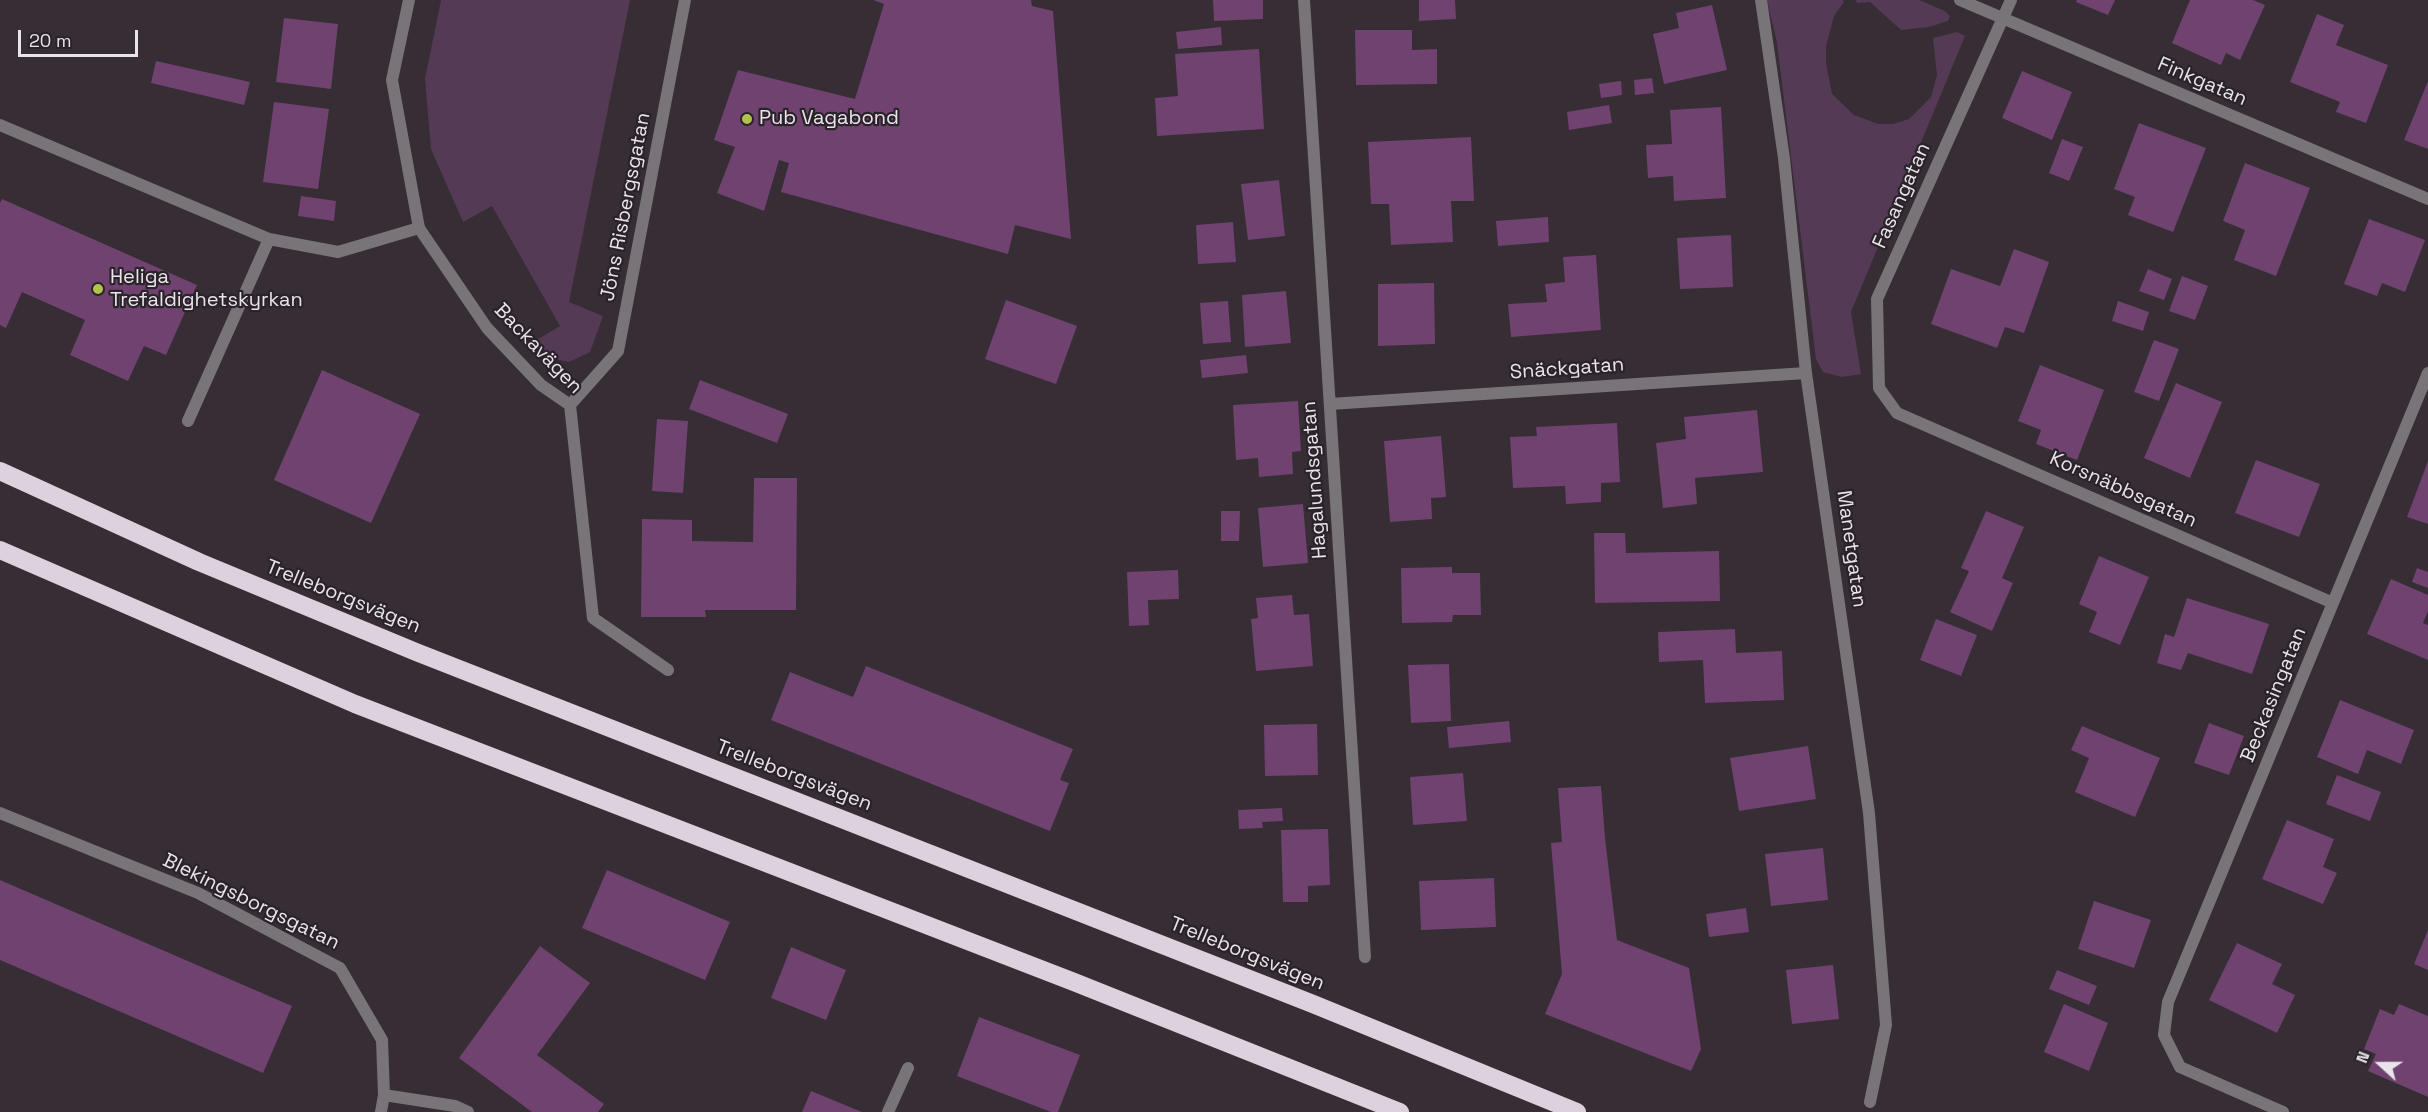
<!DOCTYPE html>
<html>
<head>
<meta charset="utf-8">
<style>
	body { margin:0 }
	#map { position:relative; width:2428px; height:1112px; overflow:hidden; background:#362d35; font-family:"Space Grotesk",sans-serif }
	canvas { display:block }
	.north { position:absolute; left:2350px; top:1034px; width:60px; height:60px; -webkit-text-stroke:4px #2b232b; paint-order:stroke; rotate:291deg; font-size:16px; font-weight:700; line-height:24px; text-align:center; color:#e9e4e9 }
	.north::after { content:''; display:block; margin:auto; width:21px; height:27px; background:#e9e4e9; clip-path:polygon(50% 0,100% 100%,50% 72%,0 100%) }
	.scale { position:absolute; left:18px; top:30px; width:120px; height:27px; box-sizing:border-box; border:3px solid #e9e4e9; border-top:0; padding-left:8px; font-size:18px; line-height:21px; white-space:nowrap; color:#e9e4e9; -webkit-text-stroke:4px #2b232b; paint-order:stroke }
</style>
</head>
<body>
<div id="map">
<canvas width="2428" height="1112"></canvas>
<div class="north">N</div>
<div class="scale">20 m</div>
</div>
<script>
const c = document.querySelector('canvas').getContext('2d');
c.lineJoin = 'round';
function fillPath(path, color) { c.fillStyle = color; c.fill(path, 'evenodd'); }
const poly = rows => new Path2D(rows.map(r => 'M' + r).join(''));
function stroke(path, color, width, dash) { c.strokeStyle = color; c.lineWidth = width; c.lineCap = dash ? 'butt' : 'round'; c.setLineDash(dash || []); c.stroke(path); }
function drawText(font, color, halo, rows, align = 'center') {
  c.font = font + ' "Space Grotesk",sans-serif'; c.lineWidth = 4.5; c.setLineDash([]); c.textBaseline = 'middle'; c.strokeStyle = halo; c.fillStyle = color; for (const [text, x, y, turn = 0] of rows) {
    c.save(); c.translate(x, y); c.rotate((+turn || 0) * Math.PI / 180); c.textAlign = isNaN(turn) ? turn : align; if (halo) c.strokeText(text, 0, 0); c.fillText(text, 0, 0); c.restore();
  }
}
fillPath(poly([
	[441,0,630,0,569,302,603,316,590,352,569,362,551,358,532,343,560,326,492,206,463,222,431,149,425,79],
	[1767,0,1843,0,1844,2,1834,16,1826,46,1826,63,1832,94,1854,115,1878,124,1893,124,1909,119,1931,97,1937,75,1933,38,1957,32,1965,36,1851,312,1861,374,1842,377,1823,372,1816,359,1777,43],
	[1856,0,1919,0,1945,11,1950,16,1948,21,1929,27,1901,30,1870,2,1857,3]
]), '#553a55');
fillPath(poly([
	[873,0,1031,0,1032,6,1053,11,1071,239,1015,225,1008,254,781,192,789,163,779,160,764,211,717,193,735,147,714,140,738,70,855,99,884,4],
	[1213,0,1263,0,1263,19,1214,21],
	[1419,0,1455,0,1456,19,1419,21],
	[2077,0,2115,0,2108,15,2076,2],
	[2190,0,2253,0,2265,5,2240,60,2226,53,2221,65,2172,43],
	[1712,5,1727,70,1664,84,1653,34,1679,28,1676,13],
	[2317,14,2344,25,2336,45,2388,65,2366,123,2336,112,2340,102,2290,82],
	[284,18,338,24,331,89,276,82],
	[1221,27,1222,45,1178,49,1176,32],
	[1355,30,1412,30,1412,50,1437,49,1437,84,1356,85],
	[1259,49,1264,129,1157,136,1155,98,1178,96,1175,54],
	[156,61,250,82,244,105,151,83],
	[2022,71,2072,92,2052,140,2002,118],
	[1652,78,1654,93,1635,95,1634,80],
	[1621,81,1622,95,1601,98,1599,84],
	[2428,81,2428,149,2404,140],
	[274,102,329,109,318,189,263,182],
	[1609,105,1612,123,1569,130,1567,112],
	[1721,107,1726,198,1674,201,1673,176,1648,178,1646,145,1672,144,1670,110],
	[2139,123,2206,148,2173,232,2128,215,2135,197,2114,189],
	[1471,137,1474,201,1451,201,1453,242,1391,245,1389,204,1371,204,1368,142],
	[2062,139,2083,147,2069,181,2049,173],
	[2245,163,2310,188,2276,276,2234,260,2245,230,2223,221],
	[1279,180,1285,236,1248,240,1241,184],
	[301,196,336,201,334,221,298,216],
	[2,199,197,285,166,355,144,346,128,381,70,355,85,320,22,292,6,328,0,325,0,203],
	[1548,217,1549,242,1498,246,1496,221],
	[2369,219,2425,240,2405,292,2382,283,2377,296,2344,284],
	[1233,222,1236,262,1198,264,1196,225],
	[1731,235,1733,287,1680,289,1677,238],
	[2014,249,2049,262,2024,333,2005,327,1997,348,1931,324,1951,269,2000,286],
	[1596,255,1601,330,1511,337,1508,304,1547,302,1545,284,1565,282,1563,257],
	[2148,269,2172,279,2164,300,2139,291],
	[2182,276,2208,286,2195,320,2169,311],
	[1434,283,1435,344,1378,346,1378,284],
	[1286,291,1291,343,1245,347,1242,295],
	[1006,300,1077,326,1056,384,985,359],
	[1228,301,1231,342,1203,344,1200,303],
	[2118,301,2149,312,2143,331,2112,321],
	[2154,340,2179,349,2159,401,2134,392],
	[1246,355,1248,373,1202,378,1200,360],
	[2040,365,2104,390,2077,460,2036,444,2041,430,2018,421],
	[322,370,420,414,371,523,274,480],
	[700,380,788,414,777,443,689,409],
	[2176,383,2222,402,2190,478,2144,458],
	[1298,401,1301,451,1292,452,1293,474,1259,477,1258,458,1236,460,1233,405],
	[1757,410,1763,472,1695,478,1697,504,1663,508,1656,443,1686,439,1684,417],
	[657,419,688,421,683,493,652,491],
	[1617,423,1620,482,1601,483,1601,502,1566,504,1565,486,1513,488,1510,437,1537,436,1536,427],
	[1441,436,1446,497,1431,498,1432,519,1390,522,1384,441],
	[2256,460,2320,484,2299,537,2235,513],
	[2428,461,2428,524,2407,517],
	[754,478,797,478,796,610,705,610,706,617,641,617,642,519,692,520,692,541,753,542],
	[1303,504,1308,563,1263,567,1258,508],
	[1221,511,1240,511,1239,541,1221,541],
	[1986,511,2024,527,2002,578,2013,583,1992,631,1950,612,1969,571,1961,568],
	[1594,533,1625,533,1626,553,1719,551,1720,601,1595,603],
	[2099,556,2149,577,2120,645,2089,632,2097,612,2079,604],
	[1452,567,1452,573,1480,573,1481,615,1453,615,1452,622,1402,623,1401,568],
	[2417,568,2428,572,2428,588,2412,582],
	[1178,570,1179,599,1148,600,1149,625,1129,626,1127,572],
	[2391,579,2428,595,2428,611,2423,623,2428,625,2428,660,2367,634],
	[1292,595,1294,615,1309,614,1313,666,1256,671,1251,619,1258,618,1256,598],
	[2187,598,2269,624,2252,674,2188,653,2181,670,2157,663,2165,634,2174,637],
	[1936,619,1977,635,1961,676,1920,660],
	[1735,629,1736,653,1782,651,1784,700,1705,703,1703,660,1659,662,1658,632],
	[1449,664,1451,721,1411,723,1408,665],
	[866,666,1073,749,1060,780,1069,783,1050,831,771,720,790,672,853,697],
	[2340,700,2414,730,2401,764,2367,750,2358,774,2317,757],
	[1509,721,1511,742,1449,748,1447,727],
	[2209,723,2244,736,2229,775,2194,763],
	[1317,724,1318,775,1265,776,1264,725],
	[2082,726,2160,758,2135,817,2075,792,2089,758,2071,750],
	[1808,746,1816,799,1739,811,1730,758],
	[1463,773,1467,821,1413,825,1410,777],
	[2337,775,2381,792,2370,821,2326,804],
	[1601,786,1605,838,1617,940,1689,968,1701,1049,1691,1071,1545,1014,1562,974,1551,843,1562,842,1558,788],
	[1282,808,1283,821,1262,822,1263,828,1239,829,1238,810],
	[2287,820,2334,839,2323,867,2337,873,2323,904,2262,879],
	[1328,829,1330,885,1308,886,1308,902,1283,902,1281,830],
	[1823,848,1828,900,1771,906,1765,854],
	[607,870,730,922,705,980,582,928],
	[1494,878,1496,927,1421,930,1419,881],
	[0,880,292,1006,263,1073,0,960],
	[2094,901,2151,920,2134,968,2078,949],
	[1746,908,1749,932,1709,937,1706,914],
	[2428,930,2428,970,2414,964],
	[2237,943,2282,964,2272,984,2295,995,2277,1033,2209,1000],
	[540,946,590,983,537,1055,604,1104,598,1112,532,1112,459,1058],
	[791,947,846,970,826,1020,771,998],
	[1833,965,1839,1019,1792,1024,1786,970],
	[2057,970,2097,986,2089,1005,2049,989],
	[2064,1004,2108,1023,2089,1071,2044,1052],
	[2399,1004,2428,1016,2428,1097,2368,1071,2376,1054,2364,1049,2380,1009,2394,1015],
	[979,1017,1080,1055,1058,1112,1051,1112,957,1076],
	[811,1091,862,1112,802,1112]
]), '#704270');
stroke(poly([
	[0,125,269,239],
	[188,421,269,239,338,252,419,228]
]), '#787478', 12);
stroke(poly([
	[409,0,392,80,419,228,487,328,541,385,570,405,593,618,668,670],
	[1304,0,1365,957],
	[1761,0,1784,158,1806,373,1869,813,1886,1025,1870,1102],
	[1960,0,2428,199],
	[2011,0,1877,299,1879,388,1897,413,2333,603],
	[1330,404,1806,373],
	[570,405,618,351,685,0],
	[0,813,198,893,340,968,382,1040,384,1095,381,1112],
	[384,1095,455,1106,468,1112],
	[888,1112,908,1068],
	[2283,1112,2180,1067,2164,1035,2168,1002,2428,373]
]), '#787478', 12);
stroke(poly([
	[0,471,199,562,416,652,1313,1004,1577,1112],
	[0,550,355,704,1074,982,1400,1112]
]), '#dcd1dc', 18);
for (const [x, y, r, color] of [
	[747,119,6,"#b2c34c"],
	[98,289,6,"#b2c34c"]
]) { const dot = new Path2D(); dot.arc(x, y, r, 0, 2 * Math.PI); c.fillStyle = color; c.fill(dot); stroke(dot, '#2b232b', 2); }
drawText('20px', '#e9e4e9', '#2b232b', [
	["Finkgatan",2202,82,23],
	["Fasangatan",1902,196,-66],
	["Jöns Risbergsgatan",626,207,-79],
	["Backavägen",538,349,46],
	["Snäckgatan",1567,369,-4],
	["Hagalundsgatan",1315,480,-94],
	["Korsnäbbsgatan",2123,490,24],
	["Manetgatan",1851,549,82],
	["Trelleborgsvägen",343,597,22],
	["Beckasingatan",2274,695,-68],
	["Trelleborgsvägen",794,776,21],
	["Blekingsborgsgatan",251,902,26],
	["Trelleborgsvägen",1247,954,22]
]);
drawText('20px', '#e9e4e9', '#2b232b', [
	["Pub Vagabond",759,119],
	["Heliga",110,278],
	["Trefaldighetskyrkan",110,301]
], 'left');
</script>
</body>
</html>
